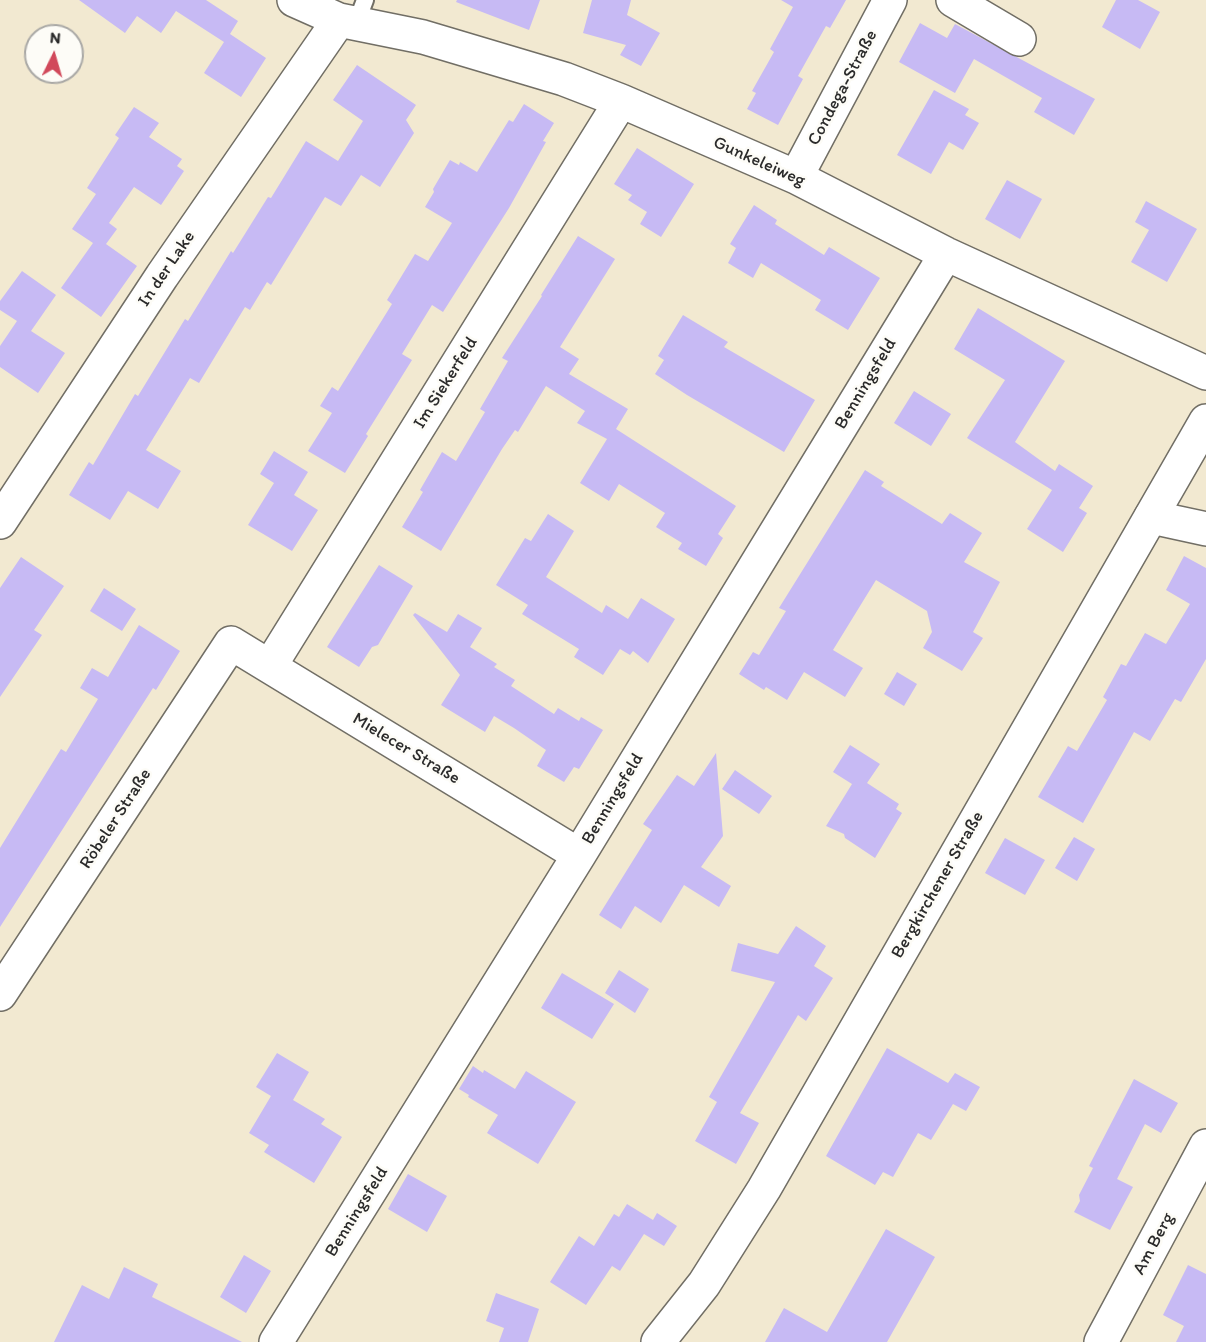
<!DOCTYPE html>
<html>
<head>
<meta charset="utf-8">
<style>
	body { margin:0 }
	#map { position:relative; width:1206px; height:1342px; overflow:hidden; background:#f2e9d1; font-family:Itim,sans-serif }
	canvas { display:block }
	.north { position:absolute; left:24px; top:24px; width:60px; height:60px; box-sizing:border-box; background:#fdfcf7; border:2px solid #a9a8a5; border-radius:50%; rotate:5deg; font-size:16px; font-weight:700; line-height:24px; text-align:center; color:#2b2b2b }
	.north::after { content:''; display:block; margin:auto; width:21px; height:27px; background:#d1495b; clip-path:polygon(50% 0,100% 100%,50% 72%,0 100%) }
</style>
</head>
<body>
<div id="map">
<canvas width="1206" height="1342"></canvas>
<div class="north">N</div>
</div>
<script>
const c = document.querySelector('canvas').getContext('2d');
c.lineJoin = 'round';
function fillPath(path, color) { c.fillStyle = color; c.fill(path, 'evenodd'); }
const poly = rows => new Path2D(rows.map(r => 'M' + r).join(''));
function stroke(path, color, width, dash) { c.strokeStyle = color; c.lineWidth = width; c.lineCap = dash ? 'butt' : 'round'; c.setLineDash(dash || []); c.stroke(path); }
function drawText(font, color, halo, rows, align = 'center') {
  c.font = font + ' Itim,sans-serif'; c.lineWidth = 5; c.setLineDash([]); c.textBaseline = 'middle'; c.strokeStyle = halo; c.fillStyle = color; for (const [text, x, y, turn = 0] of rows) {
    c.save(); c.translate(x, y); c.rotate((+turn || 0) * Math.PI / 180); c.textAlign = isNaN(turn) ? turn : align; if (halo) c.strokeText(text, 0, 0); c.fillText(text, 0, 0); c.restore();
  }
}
fillPath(poly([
	[79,0,206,0,238,21,230,34,266,58,241,97,204,73,224,42,176,11,161,33,137,16,125,33],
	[457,0,540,0,529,30,456,2],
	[592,0,631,0,627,15,660,33,641,66,620,55,626,45,583,33],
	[781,0,846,0,830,28,826,26,798,76,803,79,778,125,747,109,756,93,752,91,774,52,770,49,793,7],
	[1116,0,1138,0,1160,12,1140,49,1102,27],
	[920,23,947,38,955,24,1095,99,1074,135,1034,112,1042,98,974,59,955,93,899,62],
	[357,65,416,105,406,120,414,133,380,187,361,175,341,206,325,197,271,285,267,282,250,310,245,307,199,383,190,378,146,450,181,471,158,509,128,491,110,520,69,495,89,462,93,465,135,394,138,396,185,319,188,321,231,251,233,253,268,197,271,198,306,141,338,161,363,121,333,100],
	[934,90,969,109,965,115,979,123,963,150,949,142,931,174,897,155],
	[524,104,554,123,543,141,546,142,509,208,443,312,432,305,402,354,412,360,366,434,368,436,345,473,308,451,332,413,320,406,332,387,338,391,392,304,387,300,415,254,428,261,452,223,425,207,434,192,433,189,450,160,459,165,460,162,477,172,509,120,513,122],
	[134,107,159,123,149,137,182,159,177,166,184,171,161,205,134,187,109,223,117,229,106,244,137,266,101,317,61,288,93,243,72,229,96,194,87,188,119,138,115,135],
	[637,148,694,184,661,237,640,224,647,212,628,200,632,195,614,184],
	[1007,180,1042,199,1020,239,985,219],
	[1146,201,1197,229,1167,282,1131,262,1149,230,1135,222],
	[754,205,777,220,775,224,824,255,829,247,880,278,848,330,815,310,821,300,761,263,753,278,728,263,736,248,730,244],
	[578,236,615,259,560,347,579,359,569,374,628,409,616,429,736,506,718,534,723,538,706,566,678,549,682,543,656,527,665,513,619,484,609,501,580,483,607,439,577,423,585,411,546,386,518,432,515,430,502,449,441,551,402,527,423,492,420,490,442,452,456,461,485,412,480,409,508,361,502,358,542,296,541,295],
	[22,271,56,295,31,331,65,353,38,393,0,367,0,346,17,321,0,310,0,301],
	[978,308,1065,361,1015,442,1055,471,1059,464,1093,486,1079,508,1087,513,1063,552,1027,529,1052,490,967,438,1005,380,954,349],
	[683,315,728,342,724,347,815,400,784,452,687,395,655,374,664,360,658,356],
	[914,391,951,414,931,446,894,423],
	[274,451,308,472,294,495,318,510,292,551,248,525,274,483,260,474],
	[865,470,884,482,881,486,942,524,950,513,982,533,964,562,1000,582,973,632,983,638,962,671,923,648,932,632,927,611,876,580,833,650,863,668,845,697,804,672,787,700,766,687,764,690,739,674,753,652,759,655,786,611,779,608],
	[548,514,574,531,546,577,602,613,606,605,628,619,641,598,675,619,648,663,633,651,630,655,620,649,603,675,574,657,579,649,522,614,528,605,496,585,525,538,531,541],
	[1184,556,1206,568,1206,659,1181,702,1175,699,1150,741,1134,732,1083,823,1038,797,1068,746,1077,751,1107,700,1103,697,1121,664,1126,666,1145,633,1166,644,1190,604,1166,590],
	[21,557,64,586,34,630,42,635,0,697,0,588],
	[379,565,413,586,378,645,372,647,359,667,327,647],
	[104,588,136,609,122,631,90,611],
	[415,613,447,632,458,614,482,628,470,647,497,664,494,667,515,680,511,686,554,714,558,708,579,721,581,717,603,730,579,769,574,767,564,782,537,766,546,750,514,728,494,716,485,732,441,705,460,675,413,615],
	[139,625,180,651,156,690,153,688,0,927,0,848,61,749,66,752,98,699,80,688,92,668,108,677],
	[897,672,917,684,904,706,884,694],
	[850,745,880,764,867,783,899,804,896,809,902,813,875,858,845,838,844,834,826,826,852,784,833,772],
	[716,753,723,836,701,867,731,886,719,907,684,885,661,923,635,906,621,929,599,915,652,830,643,824,677,775,694,786],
	[735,770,772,796,759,814,722,789],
	[1074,837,1095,849,1077,881,1055,868],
	[1005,838,1045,860,1025,895,985,873],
	[796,926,826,946,814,966,833,978,806,1021,798,1015,740,1113,759,1123,736,1164,695,1141,717,1102,709,1097,775,982,731,971,738,943,778,954],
	[619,970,649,989,635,1013,605,993],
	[562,973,614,1004,592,1039,541,1008],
	[887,1048,948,1083,955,1073,980,1087,966,1111,953,1104,931,1140,918,1133,893,1177,883,1172,875,1185,826,1156],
	[277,1053,309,1072,293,1100,325,1119,321,1124,342,1137,314,1183,264,1152,269,1145,249,1133,271,1096,256,1087],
	[473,1066,483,1073,484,1070,515,1089,526,1071,576,1102,538,1164,487,1133,498,1115,468,1097,469,1095,459,1089],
	[1134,1079,1178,1103,1161,1133,1145,1124,1117,1179,1133,1187,1110,1230,1074,1212,1080,1201,1079,1195,1093,1168,1089,1166],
	[408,1174,447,1196,427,1232,388,1209],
	[627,1204,653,1220,657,1213,677,1226,664,1246,644,1234,620,1271,612,1266,586,1305,550,1282,579,1236,594,1246,614,1214,619,1217],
	[886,1229,935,1257,887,1342,765,1342,784,1308,827,1332],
	[244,1255,271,1271,246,1313,220,1297],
	[1188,1265,1206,1274,1206,1342,1176,1342,1184,1326,1163,1315],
	[124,1267,158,1284,152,1297,242,1342,54,1342,82,1285,109,1299],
	[496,1293,539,1309,528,1342,499,1342,504,1328,486,1321]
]), '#c7baf4');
const service = poly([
	[356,24,365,0]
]);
const minor = poly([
	[294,0,339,20,423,37,564,79,621,101,796,177,946,254,1206,373],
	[953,0,1019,39],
	[796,177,890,0],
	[1151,517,1206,529],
	[0,522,162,276,339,20],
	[270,666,621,101],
	[0,994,231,643,579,855],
	[276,1342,579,855,946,254],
	[1101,1342,1206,1146]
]);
const tertiary = poly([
	[658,1342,704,1284,764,1189,1206,421]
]);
stroke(service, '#716e65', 20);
stroke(minor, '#716e65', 36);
stroke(tertiary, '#716e65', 36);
stroke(service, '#fff', 16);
stroke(minor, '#fff', 33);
stroke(tertiary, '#fff', 33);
drawText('18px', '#2b2b2b', '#fdfcf7', [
	["Condega-Straße",843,88,-62],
	["Gunkeleiweg",759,162,24],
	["In der Lake",167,269,-56],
	["Im Siekerfeld",446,383,-58],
	["Benningsfeld",866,384,-59],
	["Mielecer Straße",406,749,31],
	["Benningsfeld",613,799,-59],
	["Röbeler Straße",116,819,-57],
	["Bergkirchener Straße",938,885,-60],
	["Benningsfeld",357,1212,-58],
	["Am Berg",1154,1244,-62]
]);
</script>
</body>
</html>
